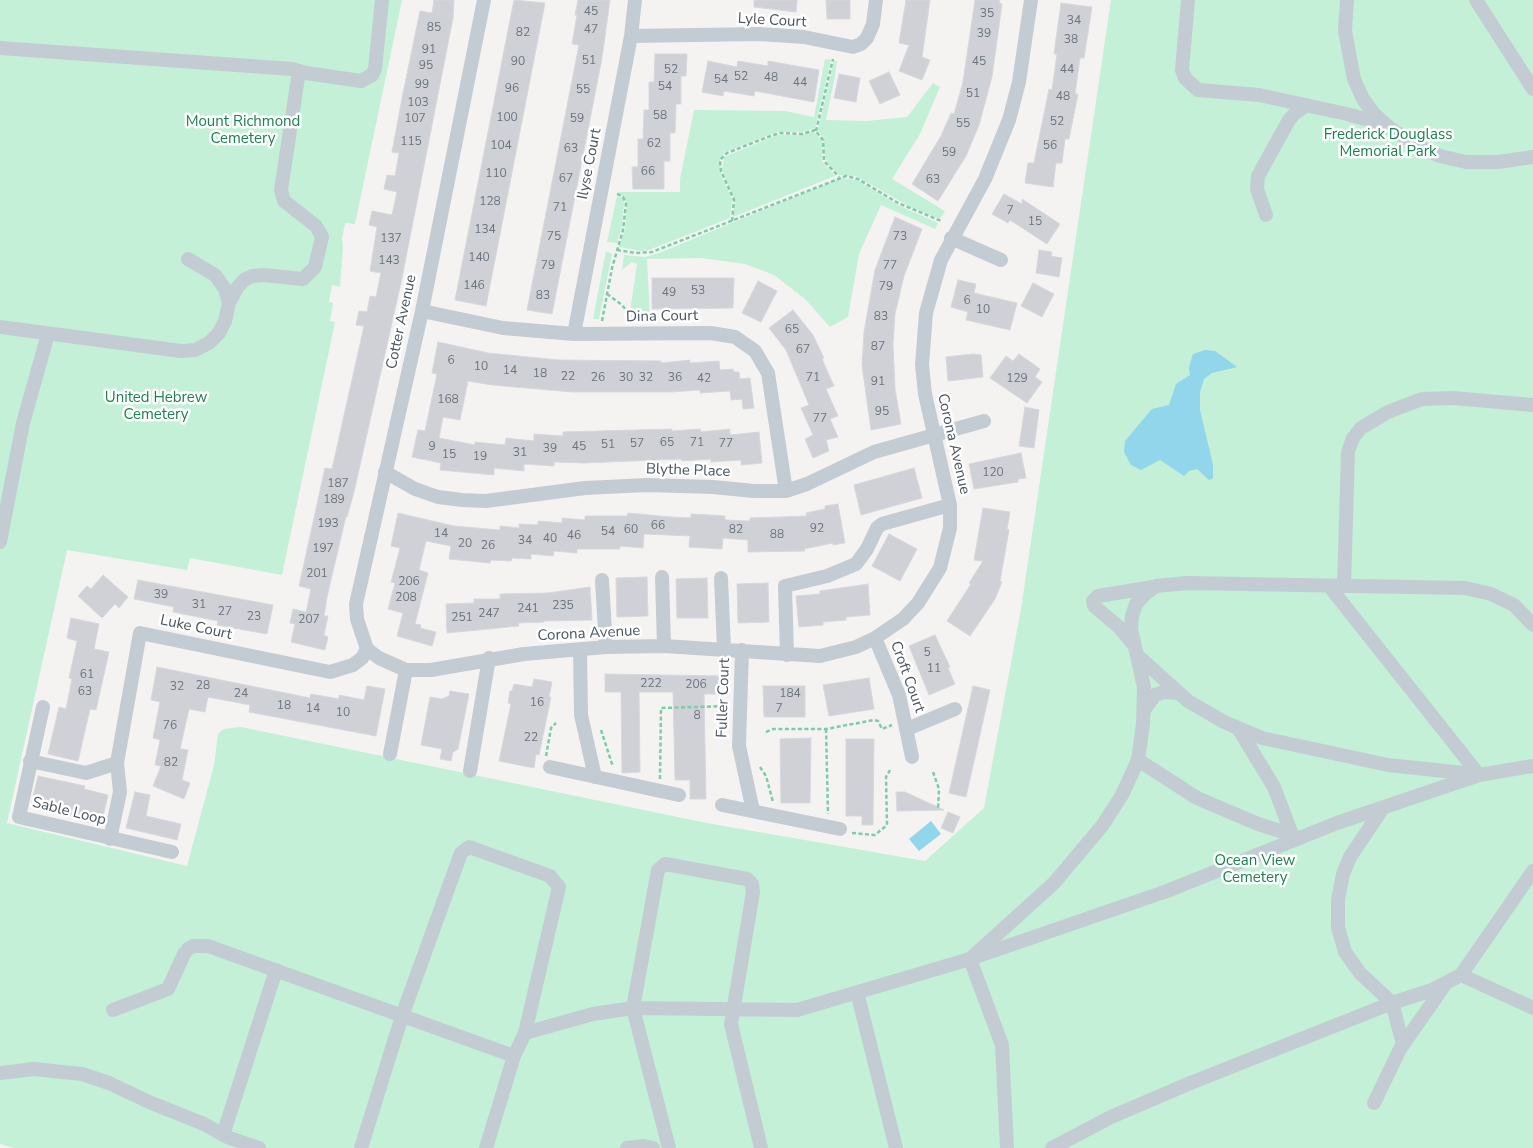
<!DOCTYPE html>
<html>
<head>
<meta charset="utf-8">
<style>
	body { margin:0 }
	canvas { display:block; background:#f4f3f2 }
</style>
</head>
<body>
<canvas width="1533" height="1148"></canvas>
<script>
const c = document.querySelector('canvas').getContext('2d');
c.lineJoin = 'round';
function fillPath(path, color) { c.fillStyle = color; c.fill(path, 'evenodd'); }
const poly = rows => new Path2D(rows.map(r => 'M' + r).join(''));
function stroke(path, color, width, dash) { c.strokeStyle = color; c.lineWidth = width; c.lineCap = dash ? 'butt' : 'round'; c.setLineDash(dash || []); c.stroke(path); }
function drawText(font, color, halo, rows, align = 'center') {
  c.font = font + ' "Nunito Sans",sans-serif'; c.lineWidth = 5; c.setLineDash([]); c.textBaseline = 'middle'; c.strokeStyle = halo; c.fillStyle = color; for (const [text, x, y, turn = 0] of rows) {
    c.save(); c.translate(x, y); c.rotate((+turn || 0) * Math.PI / 180); c.textAlign = isNaN(turn) ? turn : align; if (halo) c.strokeText(text, 0, 0); c.fillText(text, 0, 0); c.restore();
  }
}
fillPath(poly([
	[0,0,402,0,355,224,345,223,342,239,343,248,340,287,332,285,329,302,333,303,330,321,335,322,282,575,190,558,187,570,67,550,7,823,187,866,214,765,218,734,223,729,241,727,707,823,925,861,984,808,1021,609,1111,0,1533,0,1533,1148,14,1148,0,1144],
	[825,59,831,60,815,128,801,132,777,132,725,152,720,159,721,175,732,199,730,218,649,250,641,251,619,247,625,229,627,203,619,192,680,192,680,179,694,110,785,111,814,117],
	[834,61,837,61,835,76,826,120,867,121,907,117,933,83,940,87,920,134,892,179,945,211,940,219,912,208,856,176,839,175,829,166,825,157,823,138,818,130],
	[813,131,822,140,822,161,835,176,733,217,735,201,722,170,724,157,777,135,802,135],
	[841,178,857,180,898,205,938,223,935,229,881,205,859,254,848,317,830,327,805,299,774,275,745,264,701,258,647,259,650,319,629,319,637,264,632,262,622,270,624,255,645,257,659,253],
	[617,196,622,198,624,203,622,226,617,243,607,242],
	[606,251,612,254,599,319,593,319]
]), '#c3f0d6');
fillPath(poly([
	[1205,350,1215,351,1237,367,1212,373,1204,379,1200,392,1200,410,1213,465,1213,478,1209,480,1197,469,1189,471,1184,476,1160,460,1141,470,1131,465,1124,452,1125,441,1152,409,1169,405,1176,384,1190,375,1189,368,1193,354],
	[931,821,941,834,919,851,909,839]
]), '#91d6eb');
const building = poly([
	[434,0,454,0,453,18,402,278,354,492,347,517,346,516,327,597,324,616,328,616,324,635,328,637,325,650,291,642,295,624,290,623,293,609,306,612,311,589,299,586,325,468,332,469,360,344,364,326,356,325,359,311,367,312,370,296,376,297,381,273,370,271,377,227,369,225,372,211,392,215,397,192,384,189,387,175,395,176,399,153,392,152,403,93,420,11,432,13,434,0],
	[514,0,545,3,486,306,455,300,514,0],
	[578,0,610,0,602,58,552,314,527,310,579,45,572,44,577,15,575,15,578,0],
	[754,0,797,0,796,12,754,7,754,0],
	[826,0,850,0,850,19,827,19,826,0],
	[906,0,930,0,922,57,930,60,922,80,899,71,909,45,899,43,906,0],
	[975,0,1000,0,999,3,1002,4,992,77,979,125,966,156,938,201,912,184,941,136,951,113,954,114,963,82,975,0],
	[1061,3,1092,7,1084,58,1080,58,1075,94,1078,94,1069,139,1065,139,1062,163,1056,163,1053,187,1025,183,1028,163,1034,163,1049,89,1052,90,1057,54,1054,54,1061,3],
	[655,54,687,54,686,76,681,76,681,104,676,104,675,133,670,133,670,161,664,161,664,189,633,189,632,167,638,167,638,139,643,139,644,110,649,110,649,82,654,82,655,54],
	[708,61,737,67,738,61,768,66,768,61,819,70,814,102,755,91,754,96,724,91,723,96,702,92,708,61],
	[889,72,900,95,880,104,869,81,889,72],
	[839,74,860,78,856,102,834,98,839,74],
	[1004,194,1022,204,1022,199,1060,224,1047,244,1010,220,1008,223,992,214,1004,194],
	[895,217,922,229,904,276,895,314,893,344,895,389,901,424,871,430,862,365,864,332,875,270,895,217],
	[1039,250,1052,252,1051,256,1062,258,1059,277,1036,273,1039,250],
	[652,278,734,278,733,308,652,309,652,278],
	[958,280,976,284,974,293,1017,303,1010,330,966,320,968,312,951,307,958,280],
	[758,281,777,291,761,322,742,313,758,281],
	[1033,283,1054,294,1042,317,1021,306,1033,283],
	[793,310,813,335,824,358,822,359,834,386,826,389,838,416,830,419,838,437,826,440,829,451,813,458,805,439,813,435,801,408,809,405,786,350,769,328,793,310],
	[438,342,488,353,559,360,661,361,661,363,690,360,690,363,719,361,720,370,733,369,734,372,739,372,740,379,750,378,754,408,743,409,742,399,731,400,730,391,700,393,700,390,671,392,572,392,492,385,468,381,460,420,443,417,439,438,475,445,475,442,505,445,506,438,534,441,534,434,563,436,563,432,672,429,672,431,700,429,701,432,730,429,730,435,759,432,762,463,741,465,741,460,711,462,711,459,682,461,681,459,583,463,554,462,554,466,524,464,524,471,494,468,494,475,440,470,441,463,412,457,418,430,425,431,437,374,432,373,438,342],
	[973,354,981,355,983,377,948,381,946,357,973,354],
	[1019,354,1040,369,1035,377,1042,382,1027,403,990,378,1006,356,1013,361,1019,354],
	[1025,407,1039,410,1034,448,1019,446,1025,407],
	[1021,453,1026,478,1018,479,1018,482,974,489,969,464,1021,453],
	[914,468,922,498,861,515,854,485,914,468],
	[838,504,845,543,833,545,833,543,804,549,805,551,748,552,748,540,723,538,722,549,689,547,690,536,644,534,643,548,620,546,620,549,577,549,577,553,554,551,553,556,531,554,531,559,512,558,511,561,491,560,490,563,449,559,451,546,426,541,419,570,428,573,415,624,421,625,420,628,436,632,432,646,397,636,403,613,388,609,395,583,391,582,400,548,391,546,398,513,454,526,500,530,500,526,519,528,519,524,538,525,538,521,562,523,562,518,585,520,585,516,627,516,628,513,671,517,691,518,691,514,711,515,725,516,725,520,750,521,750,518,807,516,806,513,825,509,825,506,838,504],
	[983,508,1010,512,1007,529,1009,530,1000,581,1002,582,995,599,970,636,947,621,971,584,969,583,983,561,974,560,983,508],
	[889,534,917,549,900,581,872,566,889,534],
	[103,575,128,597,119,608,115,604,102,618,78,596,87,586,91,589,103,575],
	[647,577,648,616,617,617,616,578,647,577],
	[707,578,708,618,677,618,676,579,707,578],
	[138,580,273,605,267,634,217,625,218,621,173,612,174,607,134,599,138,580],
	[768,583,769,622,738,623,737,584,768,583],
	[868,584,870,615,846,617,846,620,823,622,823,625,799,627,796,596,820,594,820,591,868,584],
	[590,587,592,620,544,621,544,622,518,623,519,626,447,633,446,604,474,603,474,599,500,599,500,594,548,593,590,587],
	[71,618,99,624,94,649,109,652,96,710,90,709,78,761,48,754,59,707,66,709,72,679,69,678,77,641,67,638,71,618],
	[935,635,950,667,948,668,955,684,929,695,909,646,935,635],
	[157,667,310,698,311,694,339,699,339,695,364,700,367,686,385,689,376,736,249,712,250,705,208,697,205,712,189,709,180,749,188,750,182,780,190,783,184,799,153,786,161,766,155,765,160,740,153,738,160,702,151,700,157,667],
	[605,674,720,676,721,694,704,694,706,799,690,799,690,780,675,780,673,692,639,692,640,772,622,773,621,692,605,692,605,674],
	[869,678,874,709,829,716,823,685,869,678],
	[534,679,552,682,549,697,551,697,539,755,536,754,534,768,499,761,511,704,508,703,510,691,512,691,514,684,532,687,534,679],
	[763,686,805,686,805,717,764,717,763,686],
	[973,686,990,690,966,797,949,793,973,686],
	[450,691,469,694,458,749,453,752,451,761,440,759,442,749,421,745,430,697,442,699,449,696,450,691],
	[811,738,810,803,781,803,780,739,811,738],
	[846,739,874,739,873,825,862,825,862,816,846,816,846,739],
	[38,776,85,786,84,789,108,795,101,825,77,820,78,817,31,806,38,776],
	[135,792,150,795,146,816,181,824,177,840,126,828,135,792],
	[896,792,905,792,944,810,897,811,896,792],
	[948,812,960,817,953,833,941,828,948,812]
]);
fillPath(building, '#cfd1d6');
stroke(building, '#d7d8dd', 1);
stroke(poly([
	[816,131,833,59],
	[732,221,734,200,721,171,720,160,727,153,760,140,779,133,802,134,815,130,823,140,824,161,839,177],
	[617,250,636,253,652,252,846,176,858,179,898,203,941,221],
	[607,294,622,305,626,310,628,320],
	[602,321,612,268,623,230,626,204,623,197,616,193],
	[826,729,828,814],
	[601,730,613,767],
	[766,732,773,729,826,729,874,720,878,721,882,729,892,725],
	[546,756,551,728,556,723],
	[760,767,766,776,773,802],
	[933,772,939,789,938,809],
	[660,779,661,708,728,706],
	[852,833,875,835,887,825,886,777,890,770]
]), '#7bcda8', 2.5, [4, 2.5]);
stroke(poly([
	[484,0,422,311,356,604,357,619,367,649,379,658,406,670,431,670,524,654,606,647,664,646,820,656,856,647,875,638,903,619,918,603,940,568,950,528,950,505,925,394,922,365,926,313,941,260,985,179,1009,120,1019,82,1031,0],
	[1188,0,1182,70,1185,78,1198,90,1259,95,1347,114,1383,124],
	[1347,0,1345,31,1354,79,1363,99,1374,114,1391,129,1420,147,1440,156,1466,162,1498,162,1533,157],
	[1476,0,1533,89],
	[631,36,759,34,804,37,853,47,861,44,867,38,873,24,876,0],
	[0,48,292,69,306,73,361,81,372,75,375,69,382,0],
	[1266,215,1257,189,1258,176,1289,120,1296,112,1307,105],
	[951,238,1001,260],
	[229,303,237,288,244,280,252,276,263,275,303,279,315,267,322,237,319,231,316,226,284,201,281,190,299,71],
	[422,311,503,328,574,334,711,333,735,337,755,351,768,373,786,491],
	[0,327,181,351,195,350,209,343,219,333,225,321,229,303,225,289,215,275,188,259],
	[574,334,631,36,635,0],
	[385,472,415,489,438,497,462,500,486,501,585,488,647,485,713,487,754,491,786,491,807,484,874,452,984,421],
	[0,542,23,423,48,334],
	[662,577,664,646],
	[721,578,724,649],
	[602,580,606,647],
	[1329,586,1479,775],
	[1344,586,1348,452,1353,438,1361,428,1388,412,1422,399,1453,398,1533,405],
	[875,638,899,695,912,757],
	[1132,643,1120,628,1094,606,1093,601,1098,596,1153,587],
	[580,650,581,715,595,777],
	[742,650,739,746,753,811],
	[787,655,785,586,827,576,856,564,867,549,877,528,882,524,950,505],
	[1138,656,1188,701,1224,722,1262,738,1388,765,1473,774],
	[43,707,19,817,172,852],
	[1144,710,1155,695,1165,692,1178,693],
	[1238,728,1274,787,1294,840],
	[907,729,955,709],
	[390,754,406,670],
	[1138,760,1197,798,1258,824,1293,835],
	[30,761,86,773,117,763],
	[550,767,679,795],
	[470,771,489,658],
	[722,805,840,829],
	[1383,808,1350,857,1343,874,1338,900,1338,927,1345,952,1360,973,1392,1003,1403,1044],
	[110,839,120,792,117,763,140,633,330,672,353,665,362,658,367,649],
	[1461,975,1533,1008],
	[857,992,896,1148],
	[113,1010,168,989,184,954,188,949,193,946,208,946,514,1056],
	[525,1033,593,1014,633,1008,797,1010,970,959,1167,891,1337,823,1479,775,1533,766],
	[0,1073,34,1069,82,1074,109,1083,149,1102,204,1124,227,1137,259,1148],
	[1374,1103,1400,1049,1444,986],
	[223,1135,276,970],
	[361,1148,402,1016,461,853,469,847,550,876,559,887,525,1033,514,1056,486,1148],
	[627,1148,644,1146,653,1148],
	[669,1148,633,1008,658,870,665,864,747,879,752,884,753,892,731,1024,761,1148],
	[1007,1148,1002,1045,970,959,1054,883,1102,826,1122,795,1138,760,1143,724,1144,687,1131,629,1132,616,1136,604,1144,595,1156,586,1187,583,1465,588,1491,594,1514,605,1533,625],
	[1052,1148,1111,1117,1188,1084,1392,1003,1432,990,1461,975,1533,871]
]), '#c4ccd3', 14);
drawText('12px', '#6b747e', null, [
	["45",591,12],
	["35",987,14],
	["34",1074,21],
	["85",434,28],
	["47",591,30],
	["82",523,33],
	["39",984,34],
	["38",1071,40],
	["91",429,50],
	["51",589,61],
	["90",518,62],
	["45",979,62],
	["95",426,66],
	["52",671,70],
	["44",1067,70],
	["52",741,77],
	["48",771,78],
	["54",721,80],
	["44",800,83],
	["99",422,85],
	["54",665,87],
	["96",512,89],
	["55",583,90],
	["51",973,94],
	["48",1063,97],
	["103",418,103],
	["58",660,116],
	["100",507,118],
	["107",415,119],
	["59",577,119],
	["52",1057,122],
	["55",963,124],
	["115",411,142],
	["62",654,144],
	["104",501,146],
	["56",1050,146],
	["63",571,149],
	["59",949,153],
	["66",648,172],
	["110",496,174],
	["67",566,179],
	["63",933,180],
	["128",490,202],
	["71",560,208],
	["7",1010,211],
	["15",1035,222],
	["134",485,230],
	["75",554,237],
	["73",900,237],
	["137",391,239],
	["140",479,258],
	["143",389,261],
	["79",548,266],
	["77",890,266],
	["146",474,286],
	["79",886,287],
	["53",698,291],
	["49",669,293],
	["83",543,296],
	["6",967,301],
	["10",983,310],
	["83",881,317],
	["65",792,330],
	["87",878,347],
	["67",803,350],
	["6",451,361],
	["10",481,367],
	["14",510,371],
	["18",540,374],
	["22",568,377],
	["26",598,378],
	["30",626,378],
	["32",646,378],
	["36",675,378],
	["71",813,378],
	["42",704,379],
	["129",1017,379],
	["91",878,382],
	["168",448,400],
	["95",882,412],
	["77",820,419],
	["65",667,443],
	["71",697,443],
	["57",637,444],
	["77",726,444],
	["51",608,445],
	["9",432,447],
	["45",579,447],
	["39",550,449],
	["31",520,453],
	["15",449,455],
	["19",480,457],
	["120",993,473],
	["187",338,484],
	["189",334,500],
	["193",328,524],
	["66",658,526],
	["92",817,529],
	["60",631,530],
	["82",736,530],
	["54",608,532],
	["14",441,534],
	["88",777,535],
	["46",574,536],
	["40",550,539],
	["34",525,541],
	["20",465,544],
	["26",488,546],
	["197",323,549],
	["201",317,574],
	["206",409,582],
	["39",161,595],
	["208",406,598],
	["31",199,605],
	["235",563,606],
	["241",528,609],
	["27",225,612],
	["247",489,614],
	["23",254,617],
	["251",462,618],
	["207",309,620],
	["5",927,653],
	["11",934,669],
	["61",87,675],
	["222",651,684],
	["206",696,685],
	["28",203,686],
	["32",177,687],
	["63",85,692],
	["24",241,694],
	["184",790,694],
	["16",537,703],
	["18",284,706],
	["14",313,709],
	["7",779,709],
	["10",343,713],
	["8",697,716],
	["76",170,726],
	["22",531,738],
	["82",171,763]
]);
drawText('15px', '#4a5560', '#fff', [
	["Lyle Court",772,21,3],
	["Ilyse Court",590,164,-79],
	["Dina Court",662,317,-1],
	["Cotter Avenue",402,322,-78],
	["Corona Avenue",953,444,77],
	["Blythe Place",688,471,2],
	["Luke Court",196,628,12],
	["Corona Avenue",589,634,-3],
	["Croft Court",907,677,70],
	["Fuller Court",724,698,-88],
	["Sable Loop",69,812,14]
]);
drawText('15px', '#1a8251', '#fff', [
	["Mount Richmond",243,122],
	["Cemetery",243,139],
	["Frederick Douglass",1388,135],
	["Memorial Park",1388,152],
	["United Hebrew",156,398],
	["Cemetery",156,415],
	["Ocean View",1255,861],
	["Cemetery",1255,878]
]);
</script>
</body>
</html>
